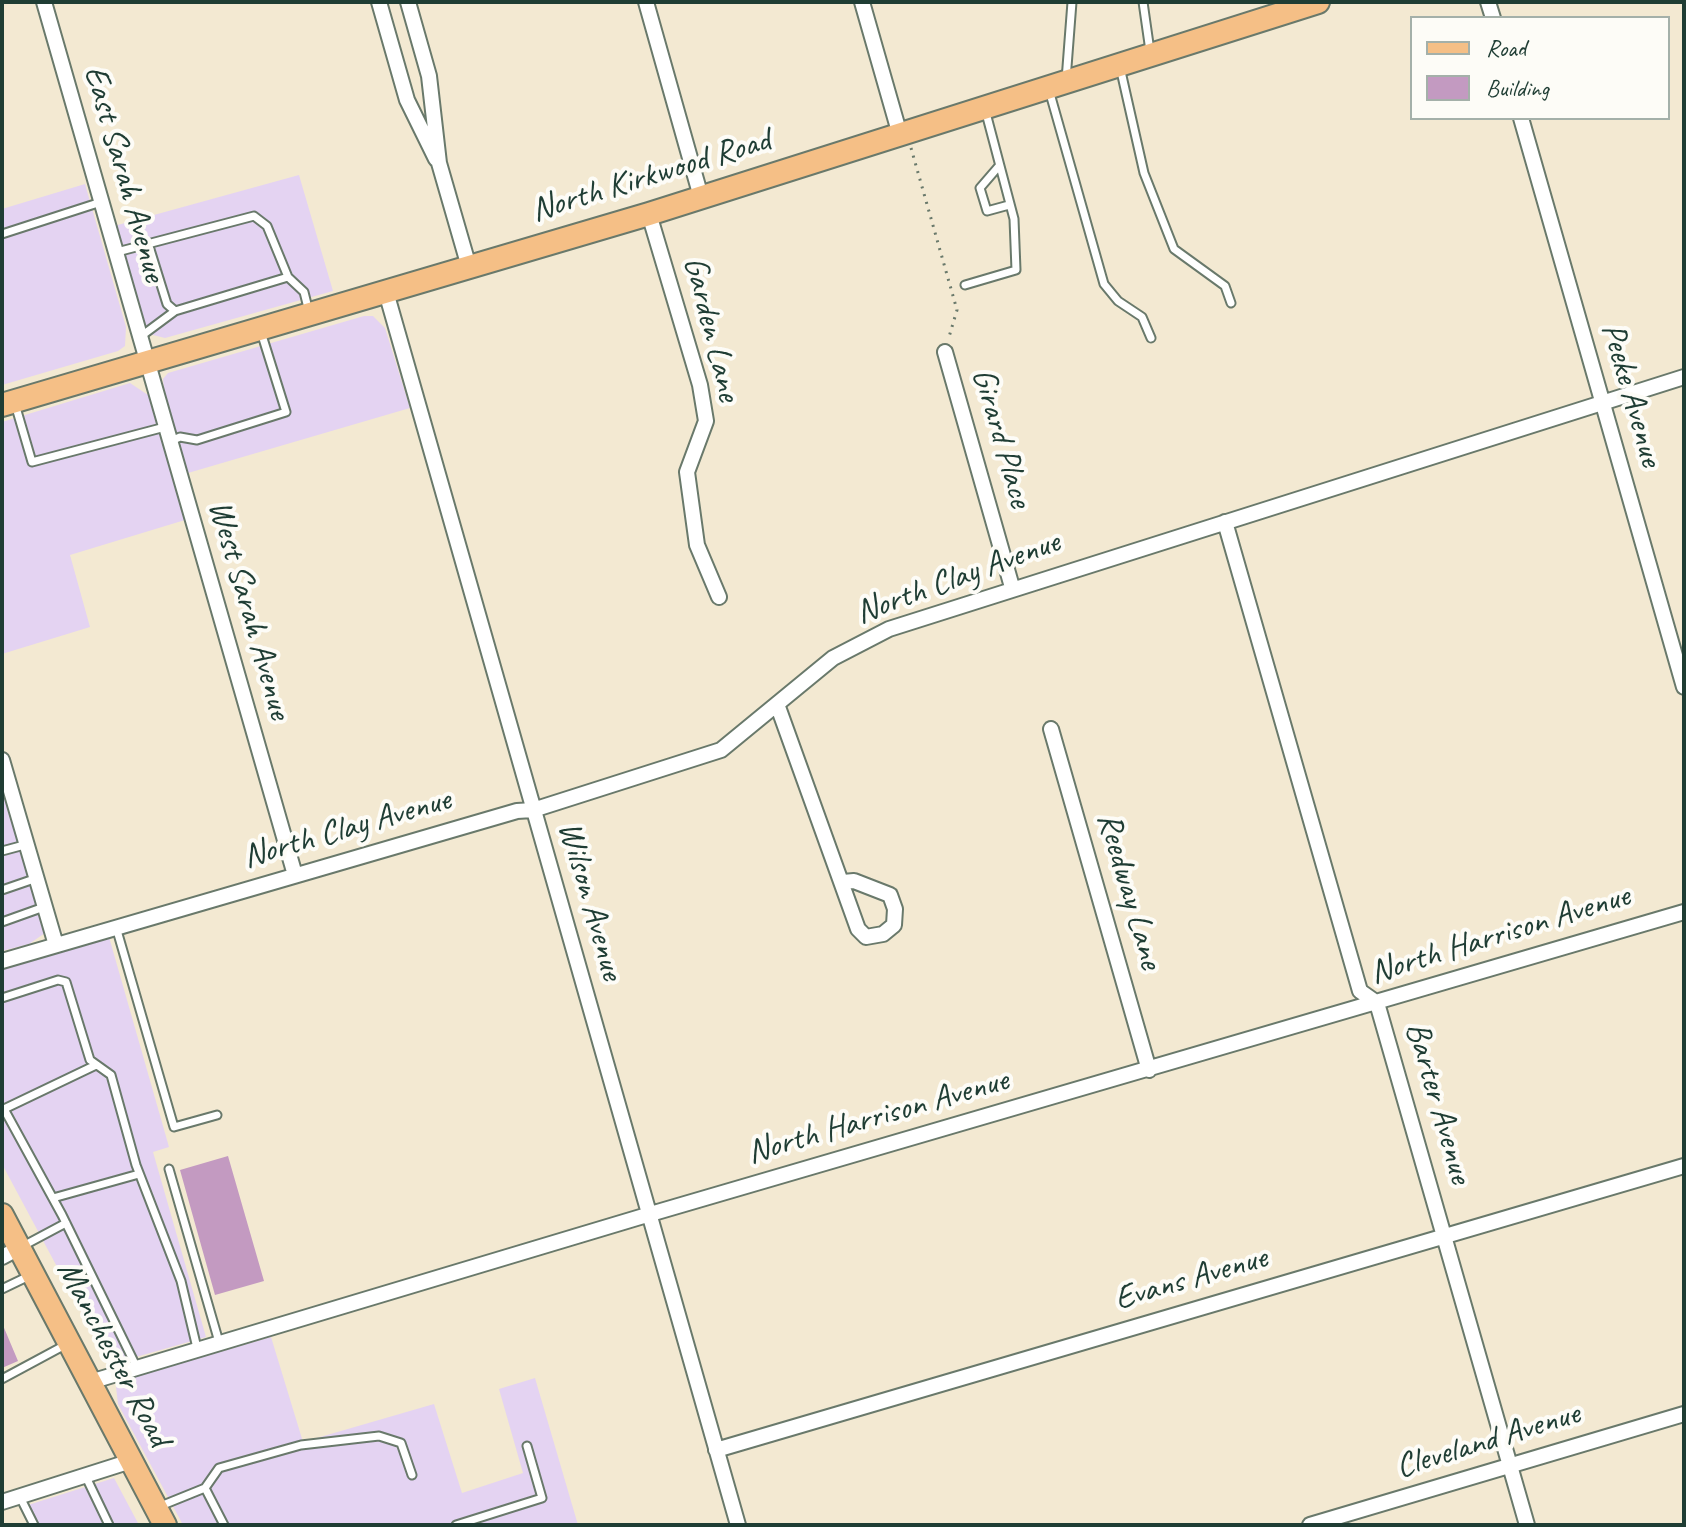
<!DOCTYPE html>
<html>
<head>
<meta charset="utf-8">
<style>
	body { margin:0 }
	#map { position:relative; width:1686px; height:1527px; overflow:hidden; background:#f3e9d2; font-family:Caveat,sans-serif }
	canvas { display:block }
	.frame { position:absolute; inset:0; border:4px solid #1f3d34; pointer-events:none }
	.legend { position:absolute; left:1410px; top:16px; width:260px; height:104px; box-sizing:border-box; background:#fdfcf7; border:2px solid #a4b0a9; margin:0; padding:10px 14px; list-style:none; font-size:24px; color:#1f3d34 }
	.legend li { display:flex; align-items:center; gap:16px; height:40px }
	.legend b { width:40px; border:2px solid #a4b0a9 }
</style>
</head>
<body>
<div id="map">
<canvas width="1686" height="1527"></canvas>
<div class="frame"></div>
<ul class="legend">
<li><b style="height:10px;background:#f5bf86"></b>Road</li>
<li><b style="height:22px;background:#c39ac1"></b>Building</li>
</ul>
</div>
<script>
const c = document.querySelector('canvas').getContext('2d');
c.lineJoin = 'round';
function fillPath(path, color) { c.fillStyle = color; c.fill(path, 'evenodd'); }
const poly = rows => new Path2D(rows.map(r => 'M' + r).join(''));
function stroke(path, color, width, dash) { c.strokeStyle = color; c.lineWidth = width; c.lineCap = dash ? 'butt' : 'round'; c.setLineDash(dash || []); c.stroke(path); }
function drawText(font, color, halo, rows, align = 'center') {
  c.font = font + ' Caveat,sans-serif'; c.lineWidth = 8; c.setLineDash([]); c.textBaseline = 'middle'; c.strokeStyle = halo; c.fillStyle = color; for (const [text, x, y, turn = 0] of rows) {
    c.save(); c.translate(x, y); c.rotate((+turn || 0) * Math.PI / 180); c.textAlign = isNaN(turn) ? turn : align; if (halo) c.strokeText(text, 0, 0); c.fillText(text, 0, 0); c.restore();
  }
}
fillPath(poly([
	[299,175,333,291,165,338,149,334,143,325,114,226],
	[85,184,126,327,125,346,118,351,2,385,2,209],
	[364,316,373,316,385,328,410,408,188,473,164,390,163,379,168,373],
	[130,383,148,395,185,520,70,555,90,627,2,654,2,422],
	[2,780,45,933,29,944,2,951],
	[109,937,169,1147,153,1152,206,1337,115,1363,108,1362,2,1164,2,967],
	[271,1337,303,1442,434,1404,462,1493,523,1473,499,1389,535,1378,578,1525,183,1525,118,1404,116,1387,119,1381],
	[114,1478,139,1525,39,1525,28,1505]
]), '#e4d3f2');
fillPath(poly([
	[228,1156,264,1281,215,1295,180,1170],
	[2,1323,18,1361,2,1368]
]), '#c39ac1');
const lane = poly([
	[1143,2,1150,51],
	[1120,67,1144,173,1174,249,1225,286,1231,303],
	[1066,80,1072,2],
	[1049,90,1104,284,1118,301,1142,317,1151,338],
	[999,166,980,188,987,211,1009,205],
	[2,234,101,202],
	[148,243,167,304,175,311],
	[117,252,254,216,267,226,288,277,304,292,309,312],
	[965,285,1016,270,1014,219,986,113],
	[140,337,175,311,288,277],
	[15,404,32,462,165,427],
	[171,441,180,437,197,440,286,412,261,332],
	[2,851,28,844],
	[2,890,37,878],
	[2,922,44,907],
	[116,927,174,1127,217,1115],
	[2,998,58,980,66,982,90,1060,111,1075,136,1165,181,1281,197,1348],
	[96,1065,4,1109,62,1215,136,1366],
	[169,1169,219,1342],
	[53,1198,139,1174],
	[21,1247,66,1223],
	[2,1289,29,1276],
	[2,1379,67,1344],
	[86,1477,109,1525],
	[205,1488,219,1468,301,1445,379,1436,401,1443,412,1475],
	[20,1497,34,1525],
	[158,1507,205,1488,224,1525],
	[456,1525,542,1498,527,1446]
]);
const street = poly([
	[44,2,295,875],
	[379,2,407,100,436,159],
	[408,2,429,76,439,163,469,267],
	[646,2,701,197],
	[862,2,900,135],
	[1488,2,1493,18],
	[1521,118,1684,687],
	[649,214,700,385,706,421,687,472,697,545,719,597],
	[386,292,738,1525],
	[945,352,1012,587],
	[1225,522,1360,991,1377,1003,1527,1525],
	[777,704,858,929,866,937,883,934,894,925,895,909,890,895,854,881,843,882],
	[1051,729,1149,1070],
	[2,760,56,945],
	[2,961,517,811,533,810,721,750,833,658,889,629,1684,377],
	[2,1257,19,1248],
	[90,1382,647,1215,1684,912],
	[716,1450,1684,1166],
	[2,1502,131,1461],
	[1310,1525,1684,1414]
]);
const primary = poly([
	[2,405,649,214,1318,2],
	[2,1215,165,1525]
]);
stroke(lane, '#69796b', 11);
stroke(street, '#69796b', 18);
stroke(primary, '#69796b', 26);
stroke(poly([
	[911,148,957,310,949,337]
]), '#69796b', 3, [2, 6]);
stroke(lane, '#fff', 7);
stroke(street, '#fff', 14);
stroke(primary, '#f5bf86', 22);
drawText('34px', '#1f3d34', '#fdfcf7', [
	["East Sarah Avenue",124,174,74],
	["North Kirkwood Road",651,176,-17],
	["Garden Lane",711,329,76],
	["Peeke Avenue",1631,395,74],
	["Girard Place",1001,438,74],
	["North Clay Avenue",958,578,-20],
	["West Sarah Avenue",249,610,74],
	["North Clay Avenue",347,829,-16],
	["Reedway Lane",1129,891,74],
	["Wilson Avenue",590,901,74],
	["North Harrison Avenue",1500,935,-17],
	["Barter Avenue",1438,1103,74],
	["North Harrison Avenue",878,1117,-16],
	["Evans Avenue",1191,1279,-16],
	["Manchester Road",113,1354,62],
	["Cleveland Avenue",1488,1441,-17]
]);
</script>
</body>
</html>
